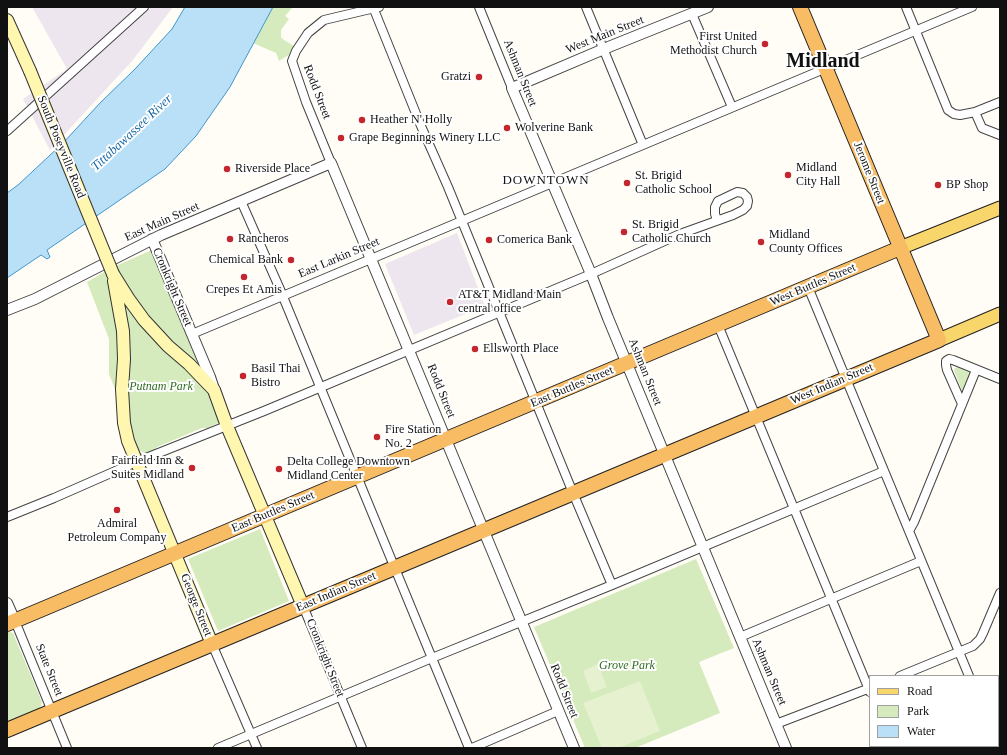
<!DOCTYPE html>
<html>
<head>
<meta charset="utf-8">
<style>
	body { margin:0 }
	#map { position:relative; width:1007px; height:755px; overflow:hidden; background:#fffdf5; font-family:"Times New Roman",serif }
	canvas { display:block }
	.frame { position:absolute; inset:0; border:8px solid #111; pointer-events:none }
	.legend { position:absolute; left:869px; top:675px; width:130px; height:72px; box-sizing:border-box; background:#fff; border:1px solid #a0a0a0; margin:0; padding:5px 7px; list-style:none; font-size:12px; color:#111 }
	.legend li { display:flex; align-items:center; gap:8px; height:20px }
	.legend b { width:20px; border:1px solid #a0a0a0 }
</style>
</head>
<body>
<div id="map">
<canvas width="1007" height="755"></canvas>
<div class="frame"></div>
<ul class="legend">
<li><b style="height:5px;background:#f9d66b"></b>Road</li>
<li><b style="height:11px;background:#d5ebbd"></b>Park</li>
<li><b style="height:11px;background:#b9e0f7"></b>Water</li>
</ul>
</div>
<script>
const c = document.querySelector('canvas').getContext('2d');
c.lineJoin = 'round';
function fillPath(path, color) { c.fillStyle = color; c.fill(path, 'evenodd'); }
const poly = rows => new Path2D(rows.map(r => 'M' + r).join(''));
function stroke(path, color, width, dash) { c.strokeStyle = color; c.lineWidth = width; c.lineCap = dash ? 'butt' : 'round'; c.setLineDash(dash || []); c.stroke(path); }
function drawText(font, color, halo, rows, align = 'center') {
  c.font = font + ' "Times New Roman",serif'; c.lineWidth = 4; c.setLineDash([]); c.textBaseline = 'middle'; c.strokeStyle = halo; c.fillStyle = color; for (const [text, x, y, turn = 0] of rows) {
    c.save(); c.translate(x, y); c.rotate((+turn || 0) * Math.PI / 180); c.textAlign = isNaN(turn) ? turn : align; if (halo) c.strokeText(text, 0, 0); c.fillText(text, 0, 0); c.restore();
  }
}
fillPath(poly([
	[32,7,173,7,133,60,50,150,23,99,67,69],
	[457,233,485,306,414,335,385,264]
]), '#eee6ef');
fillPath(poly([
	[273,7,293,7,285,16,289,19,281,30,281,37,284,40,294,46,293,49,290,54,279,61,276,53,253,43],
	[152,250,220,418,218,423,208,428,202,428,157,447,153,451,146,454,139,450,109,374,109,339,87,282,111,268],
	[959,366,971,371,964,392,962,391,954,370,955,368],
	[260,529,289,601,218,631,188,559],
	[696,559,734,648,699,662,720,713,635,748,585,748,534,627],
	[7,631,13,633,42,702,40,709,7,723]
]), '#d5ebbd');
fillPath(poly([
	[598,664,607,687,591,693,583,671],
	[640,681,660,731,618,748,602,748,583,703]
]), '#e6f2cf');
const water = poly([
	[185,7,273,7,230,87,196,136,165,169,47,250,50,257,47,259,41,255,7,278,7,193,18,185,63,143,100,103,135,69,172,29,185,7]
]);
fillPath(water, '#b9e0f7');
stroke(water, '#3f96cf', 1);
const minor = poly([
	[373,7,421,126,448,187,573,493,612,585],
	[479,7,512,88],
	[586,7,643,145],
	[906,7,948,110,954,114,960,115,975,112,1000,102],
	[692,14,732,107],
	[975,112,982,128,1000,135],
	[7,131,144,7],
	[331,163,306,102,292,61,296,51,308,33,324,20,379,7],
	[241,201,279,287,469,748],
	[808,287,969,676],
	[718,325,870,692],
	[192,334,972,7],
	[962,404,947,370,946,365,946,361,949,359,953,360,1000,379],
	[7,517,54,498,136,462,264,411,591,274,680,234,733,215,743,210,747,206,748,201,747,197,743,193,737,192,718,201,715,207,715,214,717,220],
	[909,531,914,522,976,370],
	[303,606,362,748],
	[15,621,67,748],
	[740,637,921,561],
	[212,644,257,748],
	[900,676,973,646,980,639,983,633,1000,593],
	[776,724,870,688],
	[998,739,1000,738],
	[892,746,893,748],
	[998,746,999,748],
	[218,748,432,658,612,585,884,471],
	[472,748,558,711],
	[980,748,985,746]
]);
const tertiary = poly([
	[708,7,611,46,512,88,591,274,608,318,786,748],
	[152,239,210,377,214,389],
	[7,310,35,299,161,235,331,163,574,748],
	[7,603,15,621]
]);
const secondary = poly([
	[7,20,30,71],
	[113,274,128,298,144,320,168,346,189,364,214,390,227,426,303,606],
	[114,281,123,331,124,359,122,389,124,423,128,441,212,644]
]);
const primary = poly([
	[900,248,1000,208],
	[939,340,1000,314]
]);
const trunk = poly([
	[7,624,900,248],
	[7,730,939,340,800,7]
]);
stroke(minor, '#444', 10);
stroke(tertiary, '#444', 12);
stroke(secondary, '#333', 14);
stroke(primary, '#222', 15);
stroke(trunk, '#222', 16);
stroke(minor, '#fff', 8);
stroke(tertiary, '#fff', 10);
stroke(secondary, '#fff6b0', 12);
stroke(primary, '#f9d66b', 13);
stroke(trunk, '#f7bc64', 14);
const secondaryBridge = poly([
	[30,71,113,274]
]);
stroke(secondaryBridge, '#333', 14, []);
stroke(secondaryBridge, '#fff6b0', 12);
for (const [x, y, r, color] of [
	[765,44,4,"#c4262e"],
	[479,77,4,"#c4262e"],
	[362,120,4,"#c4262e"],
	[507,128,4,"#c4262e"],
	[341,138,4,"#c4262e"],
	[227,169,4,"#c4262e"],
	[788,175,4,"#c4262e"],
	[627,183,4,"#c4262e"],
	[938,185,4,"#c4262e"],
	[624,232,4,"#c4262e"],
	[230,239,4,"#c4262e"],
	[489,240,4,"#c4262e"],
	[761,242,4,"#c4262e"],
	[291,260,4,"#c4262e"],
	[244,277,4,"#c4262e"],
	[450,302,4,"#c4262e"],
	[475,349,4,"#c4262e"],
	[243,376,4,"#c4262e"],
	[377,437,4,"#c4262e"],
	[192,468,4,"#c4262e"],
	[279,469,4,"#c4262e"],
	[117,510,4,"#c4262e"]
]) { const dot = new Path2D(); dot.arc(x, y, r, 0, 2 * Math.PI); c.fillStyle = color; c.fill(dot); stroke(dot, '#fff', 1.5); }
drawText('12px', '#111', '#fff', [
	["West Main Street",605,35,-22],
	["Ashman Street",520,73,68],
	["Rodd Street",317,92,69],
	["South Poseyville Road",61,147,68],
	["Jerome Street",869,173,68],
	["East Main Street",162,222,-24],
	["East Larkin Street",339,258,-23],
	["West Buttles Street",813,285,-23],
	["Cronkright Street",172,287,67],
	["Ashman Street",645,372,68],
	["West Indian Street",832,384,-23],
	["East Buttles Street",572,387,-23],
	["Rodd Street",441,391,68],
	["East Buttles Street",273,512,-23],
	["East Indian Street",336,592,-23],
	["George Street",196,605,68],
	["Cronkright Street",325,658,68],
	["State Street",49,670,68],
	["Ashman Street",769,672,67],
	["Rodd Street",564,691,68]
]);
drawText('12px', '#111', '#fff', [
	["First United",757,37,"right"],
	["Methodist Church",757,51,"right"],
	["Gratzi",471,77,"right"],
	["Heather N' Holly",370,120],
	["Wolverine Bank",515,128],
	["Grape Beginnings Winery LLC",349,138],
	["Midland",796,168],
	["City Hall",796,182],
	["Riverside Place",235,169],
	["St. Brigid",635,176],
	["Catholic School",635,190],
	["BP Shop",946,185],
	["St. Brigid",632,225],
	["Catholic Church",632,239],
	["Midland",769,235],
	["County Offices",769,249],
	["Rancheros",238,239],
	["Comerica Bank",497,240],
	["Chemical Bank",283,260,"right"],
	["Crepes Et Amis",244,290,"center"],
	["AT&T Midland Main",458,295],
	["central office",458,309],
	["Ellsworth Place",483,349],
	["Basil Thai",251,369],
	["Bistro",251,383],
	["Fire Station",385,430],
	["No. 2",385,444],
	["Fairfield Inn &",184,461,"right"],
	["Suites Midland",184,475,"right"],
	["Delta College Downtown",287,462],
	["Midland Center",287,476],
	["Admiral",117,524,"center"],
	["Petroleum Company",117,538,"center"]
], 'left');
drawText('italic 12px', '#2f6b1f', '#fff', [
	["Putnam Park",161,387],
	["Grove Park",627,666]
]);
drawText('italic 13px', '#1768a6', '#fff', [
	["Tittabawassee River",132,133,-43]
]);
c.letterSpacing = '1px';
drawText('13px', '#111', '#fff', [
	["DOWNTOWN",546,181]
]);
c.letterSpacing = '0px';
drawText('bold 20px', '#111', '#fff', [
	["Midland",823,62]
]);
</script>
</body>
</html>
